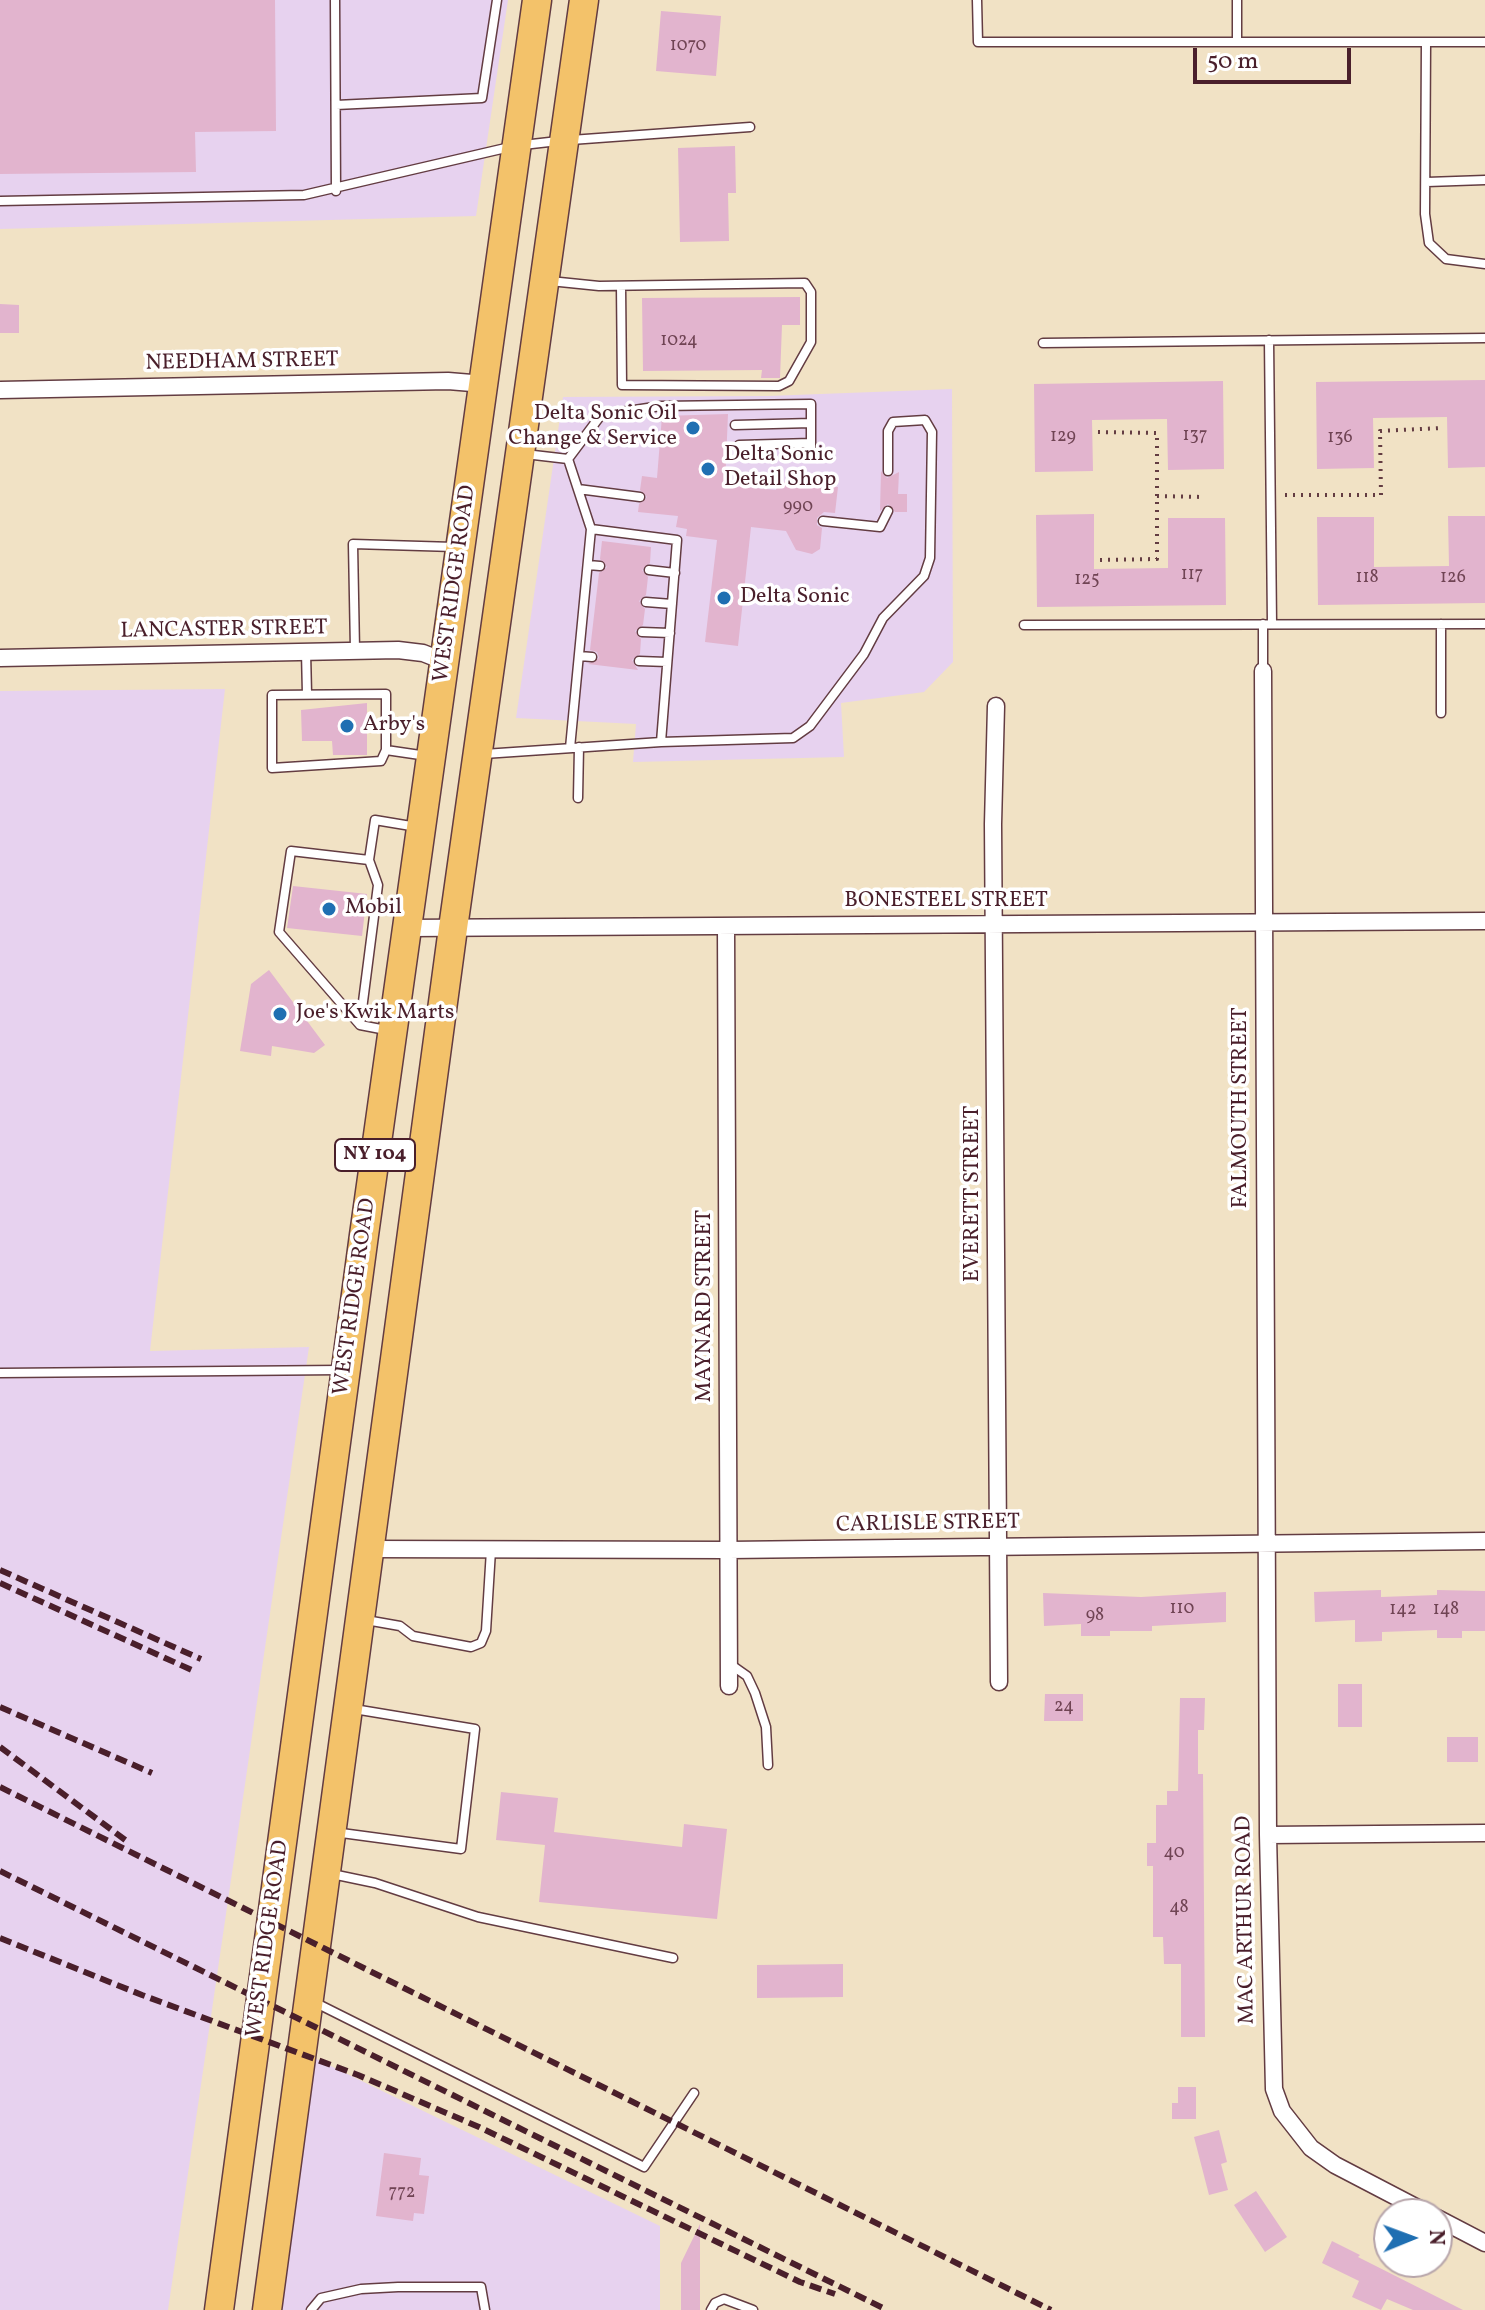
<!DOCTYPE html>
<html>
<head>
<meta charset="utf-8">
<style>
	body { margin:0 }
	#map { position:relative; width:1485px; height:2310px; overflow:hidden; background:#f1e2c5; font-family:Vollkorn,serif }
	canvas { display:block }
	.north { position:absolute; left:1373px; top:2198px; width:80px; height:80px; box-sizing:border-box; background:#fff; border:2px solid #b7a5aa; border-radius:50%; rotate:89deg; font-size:22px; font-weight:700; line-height:32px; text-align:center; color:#4a1f2b }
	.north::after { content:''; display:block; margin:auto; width:28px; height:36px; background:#1f6fb2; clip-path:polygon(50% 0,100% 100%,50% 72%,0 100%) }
	.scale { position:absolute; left:1193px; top:48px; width:158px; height:36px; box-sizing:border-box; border:4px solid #4a1f2b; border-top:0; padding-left:10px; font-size:24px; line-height:28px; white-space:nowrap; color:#4a1f2b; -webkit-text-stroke:6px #fff; paint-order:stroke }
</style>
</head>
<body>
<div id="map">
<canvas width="1485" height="2310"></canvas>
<div class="north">N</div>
<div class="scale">50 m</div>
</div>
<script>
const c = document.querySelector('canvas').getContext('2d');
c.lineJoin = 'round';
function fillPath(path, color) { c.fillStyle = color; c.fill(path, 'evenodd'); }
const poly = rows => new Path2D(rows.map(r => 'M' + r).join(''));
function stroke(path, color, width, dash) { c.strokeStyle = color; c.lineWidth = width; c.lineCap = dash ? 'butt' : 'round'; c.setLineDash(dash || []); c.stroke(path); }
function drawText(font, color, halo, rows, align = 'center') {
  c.font = font + ' Vollkorn,serif'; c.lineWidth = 7; c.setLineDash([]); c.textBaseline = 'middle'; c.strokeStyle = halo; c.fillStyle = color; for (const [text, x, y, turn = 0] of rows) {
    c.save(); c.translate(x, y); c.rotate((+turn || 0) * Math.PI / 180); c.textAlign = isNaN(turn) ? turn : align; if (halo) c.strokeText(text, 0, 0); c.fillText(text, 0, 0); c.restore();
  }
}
fillPath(poly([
	[0,0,508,0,476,216,0,229],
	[952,389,953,662,924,692,841,703,844,757,633,762,636,724,516,718,563,397,768,396],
	[225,689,150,1351,309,1347,168,2310,0,2310,0,691],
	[302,2052,660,2226,660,2310,267,2310]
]), '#e7d2ef');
fillPath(poly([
	[0,0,275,0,276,131,195,132,196,172,0,174],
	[661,11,721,16,716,76,656,71],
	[735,146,736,193,728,193,729,241,680,242,678,148],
	[800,297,800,325,782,325,780,378,761,378,762,370,643,371,642,298],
	[0,304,19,305,19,333,0,333],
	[1485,380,1485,467,1448,468,1447,417,1373,418,1374,468,1317,469,1316,382],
	[1223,381,1224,469,1168,470,1167,419,1092,420,1093,471,1035,472,1034,384],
	[728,414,725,485,776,490,776,481,838,487,835,513,824,512,817,518,817,525,822,528,820,549,812,554,796,550,786,531,751,527,738,646,705,642,717,540,686,536,687,529,676,527,678,516,638,512,639,504,647,497,640,490,642,476,657,478,662,416],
	[881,471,887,478,899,472,898,494,907,494,907,512,895,512,888,504,880,511],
	[1094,514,1094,569,1168,568,1168,518,1225,518,1226,605,1037,607,1036,515],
	[1448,516,1485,516,1485,603,1318,605,1317,517,1374,517,1374,567,1449,566],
	[602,541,651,547,650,563,642,570,648,577,646,595,639,601,645,609,643,625,635,631,641,639,640,654,632,660,638,670,588,664,599,658,597,652,590,650,599,573,607,567,600,559],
	[367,703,367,755,333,755,332,741,302,741,301,710],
	[293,886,367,894,362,936,287,928],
	[269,970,325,1045,314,1053,272,1046,271,1056,240,1051,251,984],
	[1381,1590,1381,1597,1437,1595,1437,1590,1485,1591,1485,1631,1462,1631,1462,1638,1437,1638,1437,1630,1382,1632,1382,1641,1355,1642,1355,1620,1315,1622,1314,1592],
	[1226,1592,1226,1622,1152,1626,1152,1631,1110,1631,1110,1636,1081,1636,1081,1624,1044,1626,1043,1593,1141,1597],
	[1338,1684,1362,1684,1362,1727,1338,1727],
	[1045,1694,1083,1694,1083,1721,1044,1721],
	[1180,1698,1205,1698,1204,1730,1198,1730,1198,1774,1203,1774,1205,2037,1181,2037,1181,1964,1164,1964,1163,1937,1153,1937,1153,1866,1147,1866,1147,1843,1156,1843,1156,1805,1167,1805,1167,1791,1178,1791],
	[1447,1737,1478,1737,1478,1762,1447,1762],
	[501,1792,558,1798,554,1832,682,1847,684,1824,727,1829,717,1919,539,1902,545,1845,496,1840],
	[843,1964,843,1997,757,1998,757,1965],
	[1178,2087,1196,2087,1196,2119,1172,2119,1172,2103,1178,2103],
	[1219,2130,1227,2162,1221,2164,1228,2190,1209,2195,1194,2137],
	[384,2153,421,2158,419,2175,429,2176,424,2214,414,2213,413,2221,376,2216],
	[1256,2191,1287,2237,1265,2252,1234,2205],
	[700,2224,700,2310,681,2310,681,2263],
	[1332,2241,1360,2255,1358,2257,1463,2310,1413,2310,1387,2299,1381,2310,1352,2297,1359,2281,1322,2263]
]), '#e2b4ce');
const service = poly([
	[335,0,336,191],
	[977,0,978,42,1485,42],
	[1237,0,1237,41],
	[1426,43,1425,214,1429,243,1446,259,1485,264],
	[336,105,482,98,497,0],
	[571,140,750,127],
	[523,145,558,141],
	[1427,182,1485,180],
	[0,201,304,195,510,147],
	[550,281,599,286,805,283,811,292,811,342,789,381,779,386,622,385,621,286],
	[1269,340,1272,624],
	[1043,343,1485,338],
	[735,425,811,423],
	[739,445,811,443],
	[525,454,568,459],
	[568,459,601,415,661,406,811,404,811,453],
	[568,459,591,529,570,748],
	[578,489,640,497],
	[823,521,880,527,888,511],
	[588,565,600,566],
	[649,570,675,573],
	[646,602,672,604],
	[1263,624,1263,670],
	[1441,624,1441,713],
	[1024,625,1485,624],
	[642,632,670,633],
	[355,650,353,544,454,547],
	[306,652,307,694],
	[579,656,592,657],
	[639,661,667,662],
	[386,694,386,750,381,761,272,768,272,695,386,694],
	[661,742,793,738,810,726,864,654,883,618,924,576,930,558,932,432,925,420,893,422,888,431,888,471],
	[386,750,427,756],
	[484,754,661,742,677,540,591,529],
	[578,798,579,747],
	[360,1025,378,885,369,860],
	[386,1030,360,1025,279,932,291,851,369,860,375,820,417,827],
	[0,1373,341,1370],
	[366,1620,400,1626,413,1636,471,1647,481,1643,486,1631,491,1550],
	[730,1664,747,1676,755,1693,766,1727,768,1765],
	[334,1832,461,1849,475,1729,354,1709],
	[332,1874,375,1883,478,1917,673,1958],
	[314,2002,644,2167,694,2093],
	[311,2310,321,2298,361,2289,398,2287,481,2287,485,2310],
	[711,2310,715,2303,724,2299,753,2310]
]);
const minor = poly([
	[0,390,448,381,484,384],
	[0,658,398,650,423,653,446,662],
	[1263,671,1268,1835,1274,2089,1282,2111,1311,2148,1335,2165,1429,2214],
	[996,706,993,824,999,1682],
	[726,926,729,1686],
	[408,928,1485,921],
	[371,1549,729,1550,1485,1541],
	[1268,1835,1485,1833],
	[1437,2218,1485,2243]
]);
const trunk = poly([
	[219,2310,364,1235,537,0],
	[267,2310,453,928,584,0]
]);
stroke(service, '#633c42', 11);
stroke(minor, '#633c42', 19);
stroke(trunk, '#633c42', 31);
stroke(poly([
	[1098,432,1157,433,1157,559,1100,560],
	[1285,495,1381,495,1380,431,1441,428],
	[1157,496,1204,497]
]), '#633c42', 4, [2, 6]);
stroke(service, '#fff', 8);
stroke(minor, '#fff', 16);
stroke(trunk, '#f3c26a', 28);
stroke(poly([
	[0,1570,201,1659],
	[0,1583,196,1672],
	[0,1707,152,1773],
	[0,1747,128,1842],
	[0,1787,1051,2310],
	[0,1871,887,2310],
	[0,1938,142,1995,358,2075,479,2127,800,2282,835,2294]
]), '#4a1f2b', 6, [12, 6]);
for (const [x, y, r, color] of [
	[693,428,8,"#1f6fb2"],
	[708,469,8,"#1f6fb2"],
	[724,598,8,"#1f6fb2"],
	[347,726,8,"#1f6fb2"],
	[329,909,8,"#1f6fb2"],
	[280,1014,8,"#1f6fb2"]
]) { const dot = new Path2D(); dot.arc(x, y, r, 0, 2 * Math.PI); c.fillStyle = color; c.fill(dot); stroke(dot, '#fff', 3); }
drawText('18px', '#704454', null, [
	["1070",688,47],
	["1024",679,342],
	["137",1195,437],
	["129",1063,438],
	["136",1340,439],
	["990",798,508],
	["117",1192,576],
	["118",1367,579],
	["126",1453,579],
	["125",1087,581],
	["110",1182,1610],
	["142",1403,1611],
	["148",1446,1611],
	["98",1095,1617],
	["24",1064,1708],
	["40",1174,1854],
	["48",1179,1909],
	["772",402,2194]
]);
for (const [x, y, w] of [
	[375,1155,80]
]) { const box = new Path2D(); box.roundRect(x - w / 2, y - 16, w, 32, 6); c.fillStyle = '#fff'; c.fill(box); stroke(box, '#4a1f2b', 2); }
drawText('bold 20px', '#4a1f2b', null, [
	["NY 104",375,1155]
]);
drawText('22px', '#4a1f2b', '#fff', [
	["NEEDHAM STREET",242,363,-1],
	["WEST RIDGE ROAD",456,584,-82],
	["LANCASTER STREET",224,631,-1],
	["BONESTEEL STREET",946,902],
	["FALMOUTH STREET",1242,1108,-90],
	["EVERETT STREET",974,1194,-90],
	["WEST RIDGE ROAD",356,1297,-82],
	["MAYNARD STREET",706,1306,-90],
	["CARLISLE STREET",928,1525,-1],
	["MAC ARTHUR ROAD",1247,1920,-91],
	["WEST RIDGE ROAD",269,1939,-82]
]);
drawText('22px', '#4a1f2b', '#fff', [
	["Delta Sonic Oil",677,415,"right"],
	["Change & Service",677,440,"right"],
	["Delta Sonic",724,456],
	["Detail Shop",724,481],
	["Delta Sonic",740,598],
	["Arby's",363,726],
	["Mobil",345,909],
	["Joe's Kwik Marts",296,1014]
], 'left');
</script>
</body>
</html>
